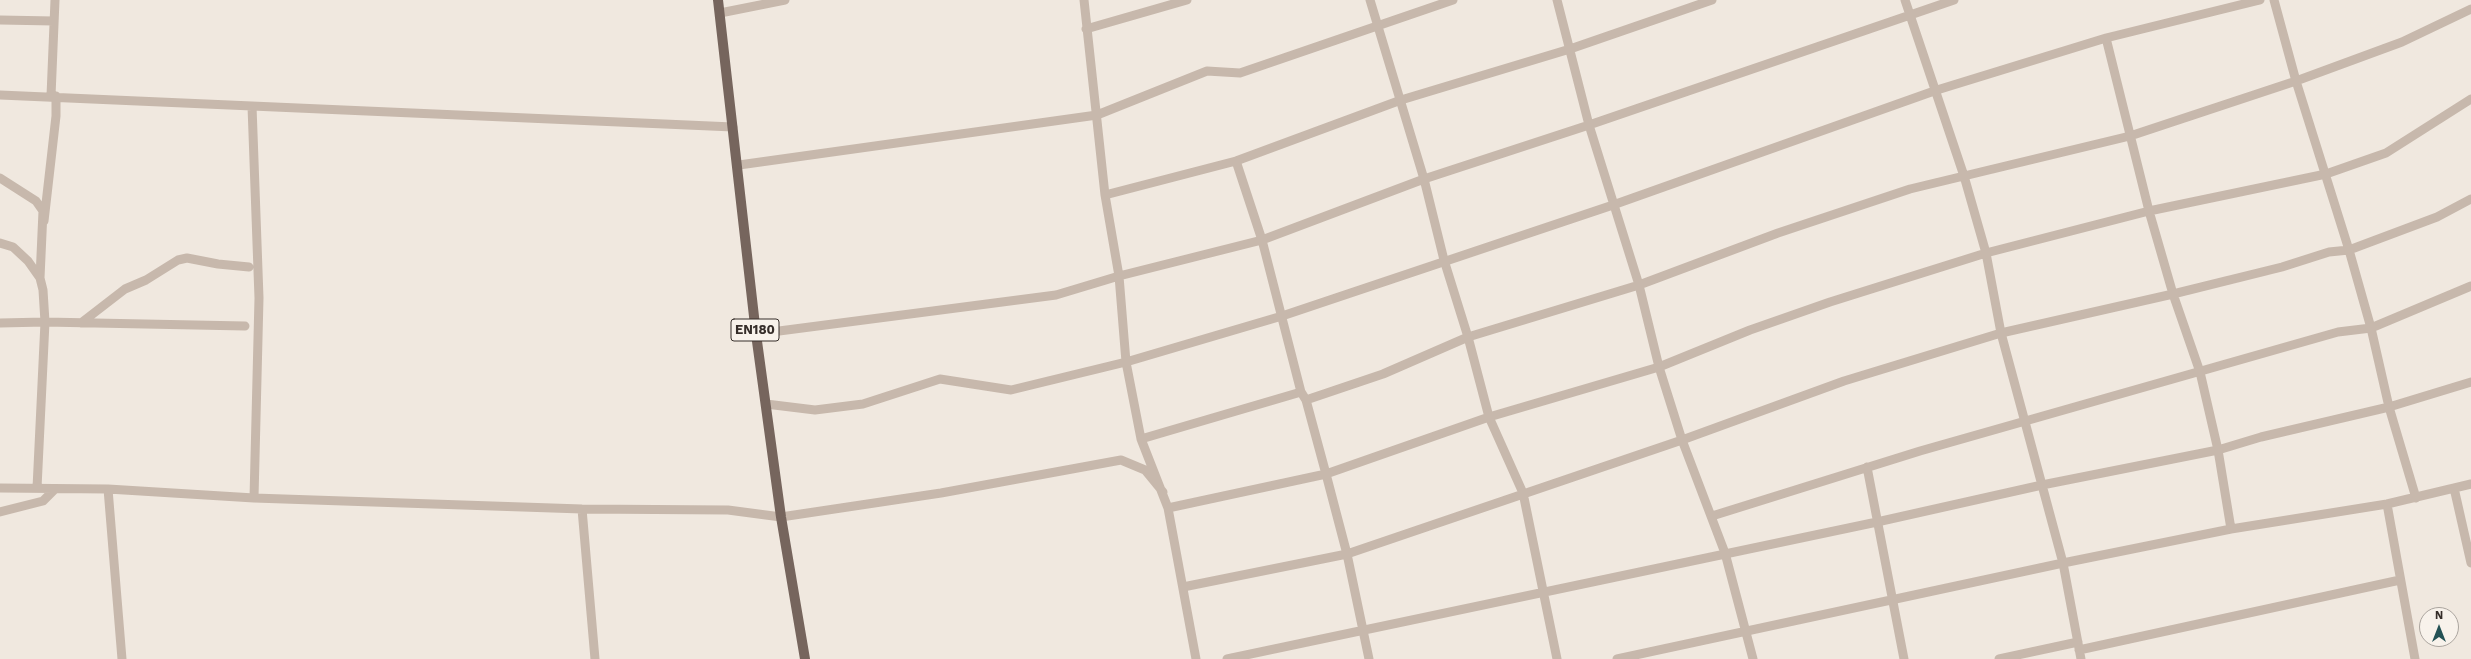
<!DOCTYPE html>
<html>
<head>
<meta charset="utf-8">
<style>
	body { margin:0 }
	#map { position:relative; width:2471px; height:659px; overflow:hidden; background:#f0e8df; font-family:"Work Sans",sans-serif }
	canvas { display:block }
	.north { position:absolute; left:2419px; top:607px; width:40px; height:40px; box-sizing:border-box; background:#f8f2eb; border:1px solid #aaa49e; border-radius:50%; rotate:0deg; font-size:11px; font-weight:700; line-height:16px; text-align:center; color:#362e2a }
	.north::after { content:''; display:block; margin:auto; width:14px; height:18px; background:#245154; clip-path:polygon(50% 0,100% 100%,50% 72%,0 100%) }
</style>
</head>
<body>
<div id="map">
<canvas width="2471" height="659"></canvas>
<div class="north">N</div>
</div>
<script>
const c = document.querySelector('canvas').getContext('2d');
c.lineJoin = 'round';
const poly = rows => new Path2D(rows.map(r => 'M' + r).join(''));
function stroke(path, color, width, dash) { c.strokeStyle = color; c.lineWidth = width; c.lineCap = dash ? 'butt' : 'round'; c.setLineDash(dash || []); c.stroke(path); }
function drawText(font, color, halo, rows, align = 'center') {
  c.font = font + ' "Work Sans",sans-serif'; c.lineWidth = 3.5; c.setLineDash([]); c.textBaseline = 'middle'; c.strokeStyle = halo; c.fillStyle = color; for (const [text, x, y, turn = 0] of rows) {
    c.save(); c.translate(x, y); c.rotate((+turn || 0) * Math.PI / 180); c.textAlign = isNaN(turn) ? turn : align; if (halo) c.strokeText(text, 0, 0); c.fillText(text, 0, 0); c.restore();
  }
}
stroke(poly([
	[1084,0,1105,195,1119,276,1126,362,1141,439,1168,508,1196,659],
	[1370,0,1424,179,1444,260,1468,337,1489,417,1523,493,1557,659],
	[1557,0,1589,125,1639,285,1659,367,1682,440,1725,553,1753,659],
	[1905,0,1964,176,1986,253,2001,333,2063,563,2081,659],
	[2274,0,2296,81,2349,250,2371,328,2389,407,2416,498],
	[720,13,785,0],
	[0,20,54,21],
	[1086,29,1187,0],
	[2106,38,2149,211,2173,294,2200,372,2218,450,2231,529],
	[0,95,733,127],
	[51,96,55,0],
	[252,106,259,298,254,498],
	[1236,161,1262,240,1301,392,1306,400,1326,474,1347,554,1369,659],
	[739,165,1097,115,1207,71,1240,73,1453,0],
	[0,178,36,201,43,211,40,278],
	[1105,195,1236,161,1401,100,1570,49,1712,0],
	[44,221,56,116,56,96],
	[0,243,13,247,28,261,40,278,43,290,45,322,37,488],
	[0,323,45,322,245,326],
	[81,323,125,289,146,280,178,260,187,258,218,264,249,267],
	[756,334,1056,295,1119,276,1262,240,1424,179,1589,125,1954,0],
	[1306,400,1383,374,1468,337,1639,285,1778,233,1910,189,2130,136,2296,81,2402,42,2471,9],
	[766,404,815,410,863,404,940,379,1011,390,1126,362,1282,316,1613,205,1937,90,2106,38,2260,0],
	[1141,439,1301,392],
	[1867,467,1904,659],
	[0,488,108,489,254,498,582,509,728,510,781,517,941,493,1121,460,1145,470,1163,492],
	[2454,488,2471,563],
	[108,489,122,659],
	[2387,504,2415,659],
	[1168,508,1326,474,1489,417,1659,367,1750,330,1830,302,1986,253,2149,211,2326,174,2386,153,2471,99],
	[582,509,595,659],
	[0,512,43,501,55,489],
	[1712,516,1920,451,2338,332,2371,328,2471,286],
	[1183,587,1347,554,1682,440,1844,381,2001,333,2173,294,2282,267,2329,252,2349,250,2437,217,2471,199],
	[2079,650,2400,580],
	[1227,659,1877,522,2042,485,2218,450,2261,437,2389,407,2471,382],
	[1617,659,2063,563,2231,529,2387,504,2471,484],
	[1999,659,2078,642]
]), '#c7b8ac', 9);
stroke(poly([
	[718,0,756,334,781,517,805,659]
]), '#76655d', 10);
for (const [x, y, w] of [
	[755,330,48]
]) { const box = new Path2D(); box.roundRect(x - w / 2, y - 11, w, 22, 3); c.fillStyle = '#f8f2eb'; c.fill(box); stroke(box, '#362e2a', 1); }
drawText('bold 13px', '#362e2a', null, [
	["EN180",755,330]
]);
</script>
</body>
</html>
